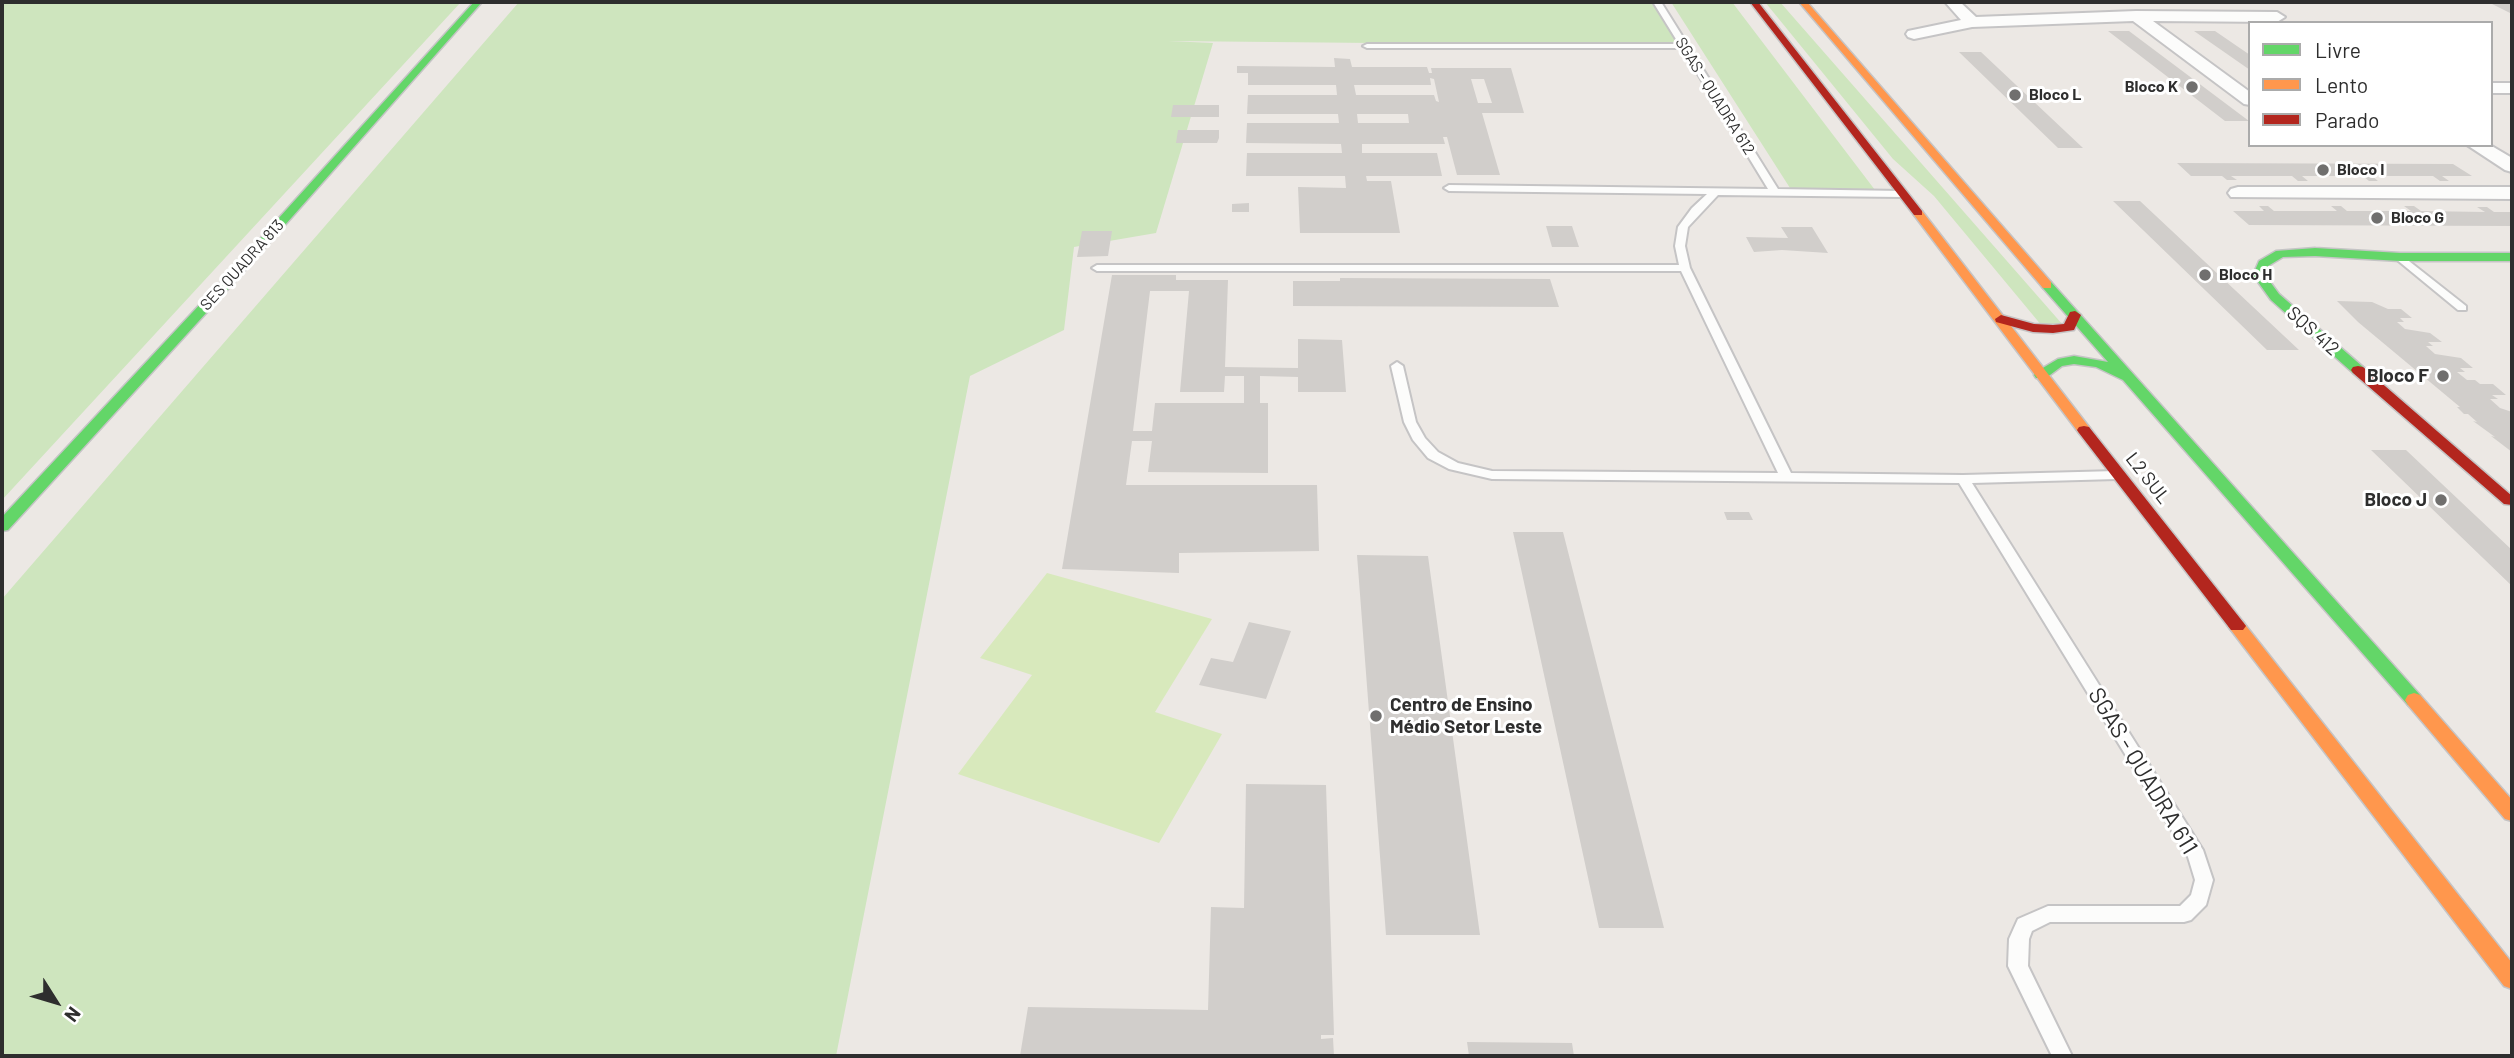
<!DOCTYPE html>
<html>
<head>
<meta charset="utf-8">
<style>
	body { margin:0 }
	#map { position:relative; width:2514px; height:1058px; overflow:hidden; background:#ece8e4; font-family:Barlow,sans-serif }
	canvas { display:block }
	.frame { position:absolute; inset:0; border:4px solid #2e2e2e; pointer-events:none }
	.legend { position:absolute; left:2248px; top:21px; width:245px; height:126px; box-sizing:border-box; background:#fff; border:2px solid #ababab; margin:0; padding:9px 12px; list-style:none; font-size:21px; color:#2e2e2e }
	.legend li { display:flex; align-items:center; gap:14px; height:35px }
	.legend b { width:35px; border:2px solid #ababab }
	.north { position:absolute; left:21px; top:967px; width:70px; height:70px; -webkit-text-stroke:5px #fff; paint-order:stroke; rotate:127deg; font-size:19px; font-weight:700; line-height:28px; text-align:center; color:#2e2e2e }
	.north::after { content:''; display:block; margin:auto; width:24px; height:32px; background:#2e2e2e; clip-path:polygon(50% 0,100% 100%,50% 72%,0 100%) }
</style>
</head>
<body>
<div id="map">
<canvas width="2514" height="1058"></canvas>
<div class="frame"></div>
<ul class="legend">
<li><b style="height:9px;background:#63d668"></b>Livre</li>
<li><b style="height:9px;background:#ff974d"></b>Lento</li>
<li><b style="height:9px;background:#b3261e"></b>Parado</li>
</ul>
<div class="north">N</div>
</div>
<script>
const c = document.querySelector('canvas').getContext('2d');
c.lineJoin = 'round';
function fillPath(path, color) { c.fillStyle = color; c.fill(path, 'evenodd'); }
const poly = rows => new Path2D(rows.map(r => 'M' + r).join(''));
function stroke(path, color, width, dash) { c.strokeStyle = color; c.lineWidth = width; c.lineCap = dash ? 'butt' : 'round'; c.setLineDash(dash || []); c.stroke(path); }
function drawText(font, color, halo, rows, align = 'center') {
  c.font = font + ' Barlow,sans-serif'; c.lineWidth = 6; c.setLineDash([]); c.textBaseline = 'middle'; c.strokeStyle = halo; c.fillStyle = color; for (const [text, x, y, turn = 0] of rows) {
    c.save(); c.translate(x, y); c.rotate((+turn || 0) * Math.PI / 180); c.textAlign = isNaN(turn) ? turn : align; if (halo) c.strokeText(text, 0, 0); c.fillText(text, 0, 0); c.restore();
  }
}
fillPath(poly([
	[2,2,461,2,2,500],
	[519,2,1657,2,1684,46,1168,41,1213,43,1156,233,1074,247,1064,330,970,376,836,1056,2,1056,2,599],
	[1671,2,1732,2,1875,190,1790,188],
	[1765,2,1780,2,2063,325,2042,326,1934,196,1893,159]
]), '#cee5be');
fillPath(poly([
	[1047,573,1212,619,1155,712,1222,734,1159,843,958,774,1032,675,980,658]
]), '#d8e9bc');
fillPath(poly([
	[2488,2,2512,4,2512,14],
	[2108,31,2129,31,2249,121,2225,121],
	[2194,31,2215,31,2250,55,2250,70],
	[1959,52,1981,52,2083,148,2058,148],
	[1334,58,1350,59,1352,67,1427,67,1429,73,1432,73,1431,68,1511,68,1524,113,1482,113,1500,175,1457,175,1447,137,1443,137,1445,144,1362,144,1362,153,1437,153,1442,176,1366,176,1367,181,1391,181,1400,233,1300,233,1298,187,1346,188,1345,176,1246,176,1247,153,1342,153,1341,144,1246,143,1247,123,1339,123,1338,114,1247,114,1248,95,1337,95,1336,85,1248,85,1248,73,1237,73,1237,66,1335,67],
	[1430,78,1434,79,1439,102,1436,101,1434,95,1356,95,1354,85,1431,85],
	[1471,79,1484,79,1492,103,1478,103],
	[1357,114,1408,114,1409,123,1358,123],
	[1173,105,1219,105,1219,117,1171,117],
	[1178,130,1219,130,1219,138,1217,143,1176,143],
	[2177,163,2453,164,2472,176,2442,176,2449,181,2440,181,2433,176,2372,176,2378,181,2369,181,2363,176,2302,176,2308,181,2298,181,2292,176,2231,176,2237,180,2227,180,2222,176,2191,176],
	[2113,201,2140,201,2299,350,2267,350],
	[1249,203,1249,212,1232,212,1232,204],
	[2259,206,2268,206,2274,211,2337,211,2331,206,2341,206,2347,211,2411,211,2404,206,2414,206,2421,211,2485,212,2477,207,2487,207,2494,212,2512,212,2512,226,2249,225,2233,211,2264,211],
	[1546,226,1572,226,1579,247,1552,247],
	[1781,227,1812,227,1828,253,1782,250,1754,252,1746,237,1788,238],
	[1082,231,1112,231,1108,256,1077,257],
	[1112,275,1176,275,1176,280,1228,280,1225,367,1298,368,1298,339,1342,340,1346,392,1298,392,1298,377,1260,376,1260,403,1268,403,1268,473,1148,472,1152,441,1132,441,1126,485,1317,485,1319,551,1179,553,1179,573,1062,569],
	[1150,291,1189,291,1180,392,1224,392,1225,376,1244,376,1244,403,1155,403,1152,431,1133,431],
	[1340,278,1550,279,1559,307,1293,306,1293,281,1340,281],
	[2337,301,2372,302,2388,309,2401,309,2412,318,2400,318,2404,322,2397,322,2405,329,2430,333,2442,342,2428,342,2433,346,2426,346,2435,354,2461,358,2473,368,2460,368,2465,372,2457,372,2467,380,2475,380,2480,384,2493,384,2506,395,2492,395,2498,399,2490,399,2500,408,2512,412,2512,452,2491,436,2495,437,2473,421,2477,422,2468,414,2464,414,2457,407,2460,407,2358,322],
	[2371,450,2406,450,2512,550,2512,586],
	[1724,512,1749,512,1753,520,1727,520],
	[1513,532,1563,532,1664,928,1599,928],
	[1357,555,1428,556,1480,935,1386,935],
	[1249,622,1291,631,1266,699,1199,685,1211,658,1233,662],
	[1246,784,1326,785,1334,1035,1321,1035,1321,1039,1333,1038,1334,1056,1020,1056,1028,1007,1208,1010,1211,907,1244,908],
	[1467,1042,1572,1043,1574,1056,1469,1056]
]), '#d1cecb');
const lane = poly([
	[1653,2,1661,2,1778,189,1902,191,1907,194,1902,197,1718,195,1688,227,1685,246,1690,268,1791,473,1963,475,2117,471,2124,475,2117,479,1972,483,2203,850,2213,880,2206,905,2191,920,2184,922,2050,922,2032,931,2029,939,2028,966,2072,1056,2052,1056,2008,966,2009,939,2018,919,2048,906,2180,906,2191,895,2195,880,2188,857,1959,483,1492,479,1449,469,1428,458,1413,440,1404,422,1391,366,1397,362,1403,366,1416,422,1425,438,1438,452,1458,463,1492,471,1778,473,1681,271,1097,271,1092,268,1097,265,1679,265,1675,246,1678,227,1692,208,1707,194,1449,191,1444,188,1449,185,1768,189,1682,48,1367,48,1363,46,1367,44,1679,44,1653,2],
	[2400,254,2466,306,2466,310,2458,310,2396,259,2396,255,2400,254]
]);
const street = poly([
	[1945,2,1960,2,1976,17,2136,11,2277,12,2285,17,2277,22,2153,21,2250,92,2250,105,2244,104,2133,21,1972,27,1914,39,1908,37,1906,34,1908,31,1961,20,1945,2],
	[2491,83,2512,83,2512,93,2491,93,2491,83],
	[2467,145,2490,145,2512,158,2512,172,2505,170,2467,145],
	[2238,187,2512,187,2512,199,2231,197,2228,193,2231,189,2238,187]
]);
const fast = poly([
	[474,2,482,2,239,277,8,530,2,531,2,517,231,271,474,2],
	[2315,248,2400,253,2512,253,2512,261,2400,261,2315,256,2283,257,2268,266,2265,275,2279,294,2363,367,2365,370,2363,373,2358,374,2353,373,2271,300,2253,275,2259,261,2276,251,2315,248],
	[2047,281,2051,282,2420,695,2423,700,2420,705,2408,705,2123,380,2096,367,2074,364,2062,366,2046,378,2036,378,2034,375,2036,372,2058,359,2074,356,2108,362,2043,288,2041,285,2047,281]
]);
const slow = poly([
	[1799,2,1807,2,2051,282,2051,288,2043,288,1799,2],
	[1918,210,1922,211,2089,427,2091,430,2089,433,2079,433,1914,215,1914,211,1918,210],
	[2237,620,2243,622,2512,963,2512,989,2504,986,2231,630,2228,626,2231,622,2237,620],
	[2414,693,2420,695,2512,800,2512,821,2505,819,2408,705,2405,700,2408,695,2414,693]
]);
const jam = poly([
	[1750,2,1758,2,1922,211,1922,215,1914,215,1750,2],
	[2075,311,2081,315,2074,330,2053,333,2033,332,1996,322,1995,319,2001,315,2034,324,2053,325,2064,324,2070,312,2075,311],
	[2358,366,2363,367,2512,496,2512,505,2504,504,2353,373,2351,370,2353,367,2358,366],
	[2084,426,2089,427,2243,622,2246,626,2243,630,2231,630,2079,433,2077,430,2079,427,2084,426]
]);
stroke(lane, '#c5c4c5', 4);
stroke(street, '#c5c4c5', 4);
stroke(fast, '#c5c4c5', 3);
stroke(slow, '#c5c4c5', 3);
stroke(jam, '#c5c4c5', 3);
fillPath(lane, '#fcfcfb');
fillPath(street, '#fcfcfb');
fillPath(fast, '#63d668');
fillPath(slow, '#ff974d');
fillPath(jam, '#b3261e');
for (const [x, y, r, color] of [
	[2192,87,7,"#706f6e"],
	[2015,95,7,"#706f6e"],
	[2323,170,7,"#706f6e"],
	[2377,218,7,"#706f6e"],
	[2205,275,7,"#706f6e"],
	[2443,376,7,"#706f6e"],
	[2441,500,7,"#706f6e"],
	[1376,716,7,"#706f6e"]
]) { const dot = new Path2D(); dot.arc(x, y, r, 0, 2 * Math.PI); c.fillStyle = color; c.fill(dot); stroke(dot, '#fff', 2.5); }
drawText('bold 16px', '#2e2e2e', '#fff', [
	["Bloco K",2178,87,"right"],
	["Bloco L",2029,95],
	["Bloco I",2337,170],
	["Bloco G",2391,218],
	["Bloco H",2219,275]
], 'left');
drawText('16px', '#2e2e2e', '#fff', [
	["SGAS - QUADRA 612",1715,96,58],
	["SES QUADRA 813",242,265,-48]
]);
drawText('19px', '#2e2e2e', '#fff', [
	["SQS 412",2313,331,42],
	["L2 SUL",2148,478,52]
]);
drawText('bold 19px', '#2e2e2e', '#fff', [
	["Bloco F",2429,376],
	["Bloco J",2427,500],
	["Centro de Ensino",1390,705,"left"],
	["Médio Setor Leste",1390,727,"left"]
], 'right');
drawText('23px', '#2e2e2e', '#fff', [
	["SGAS - QUADRA 611",2143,771,59]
]);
</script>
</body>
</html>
